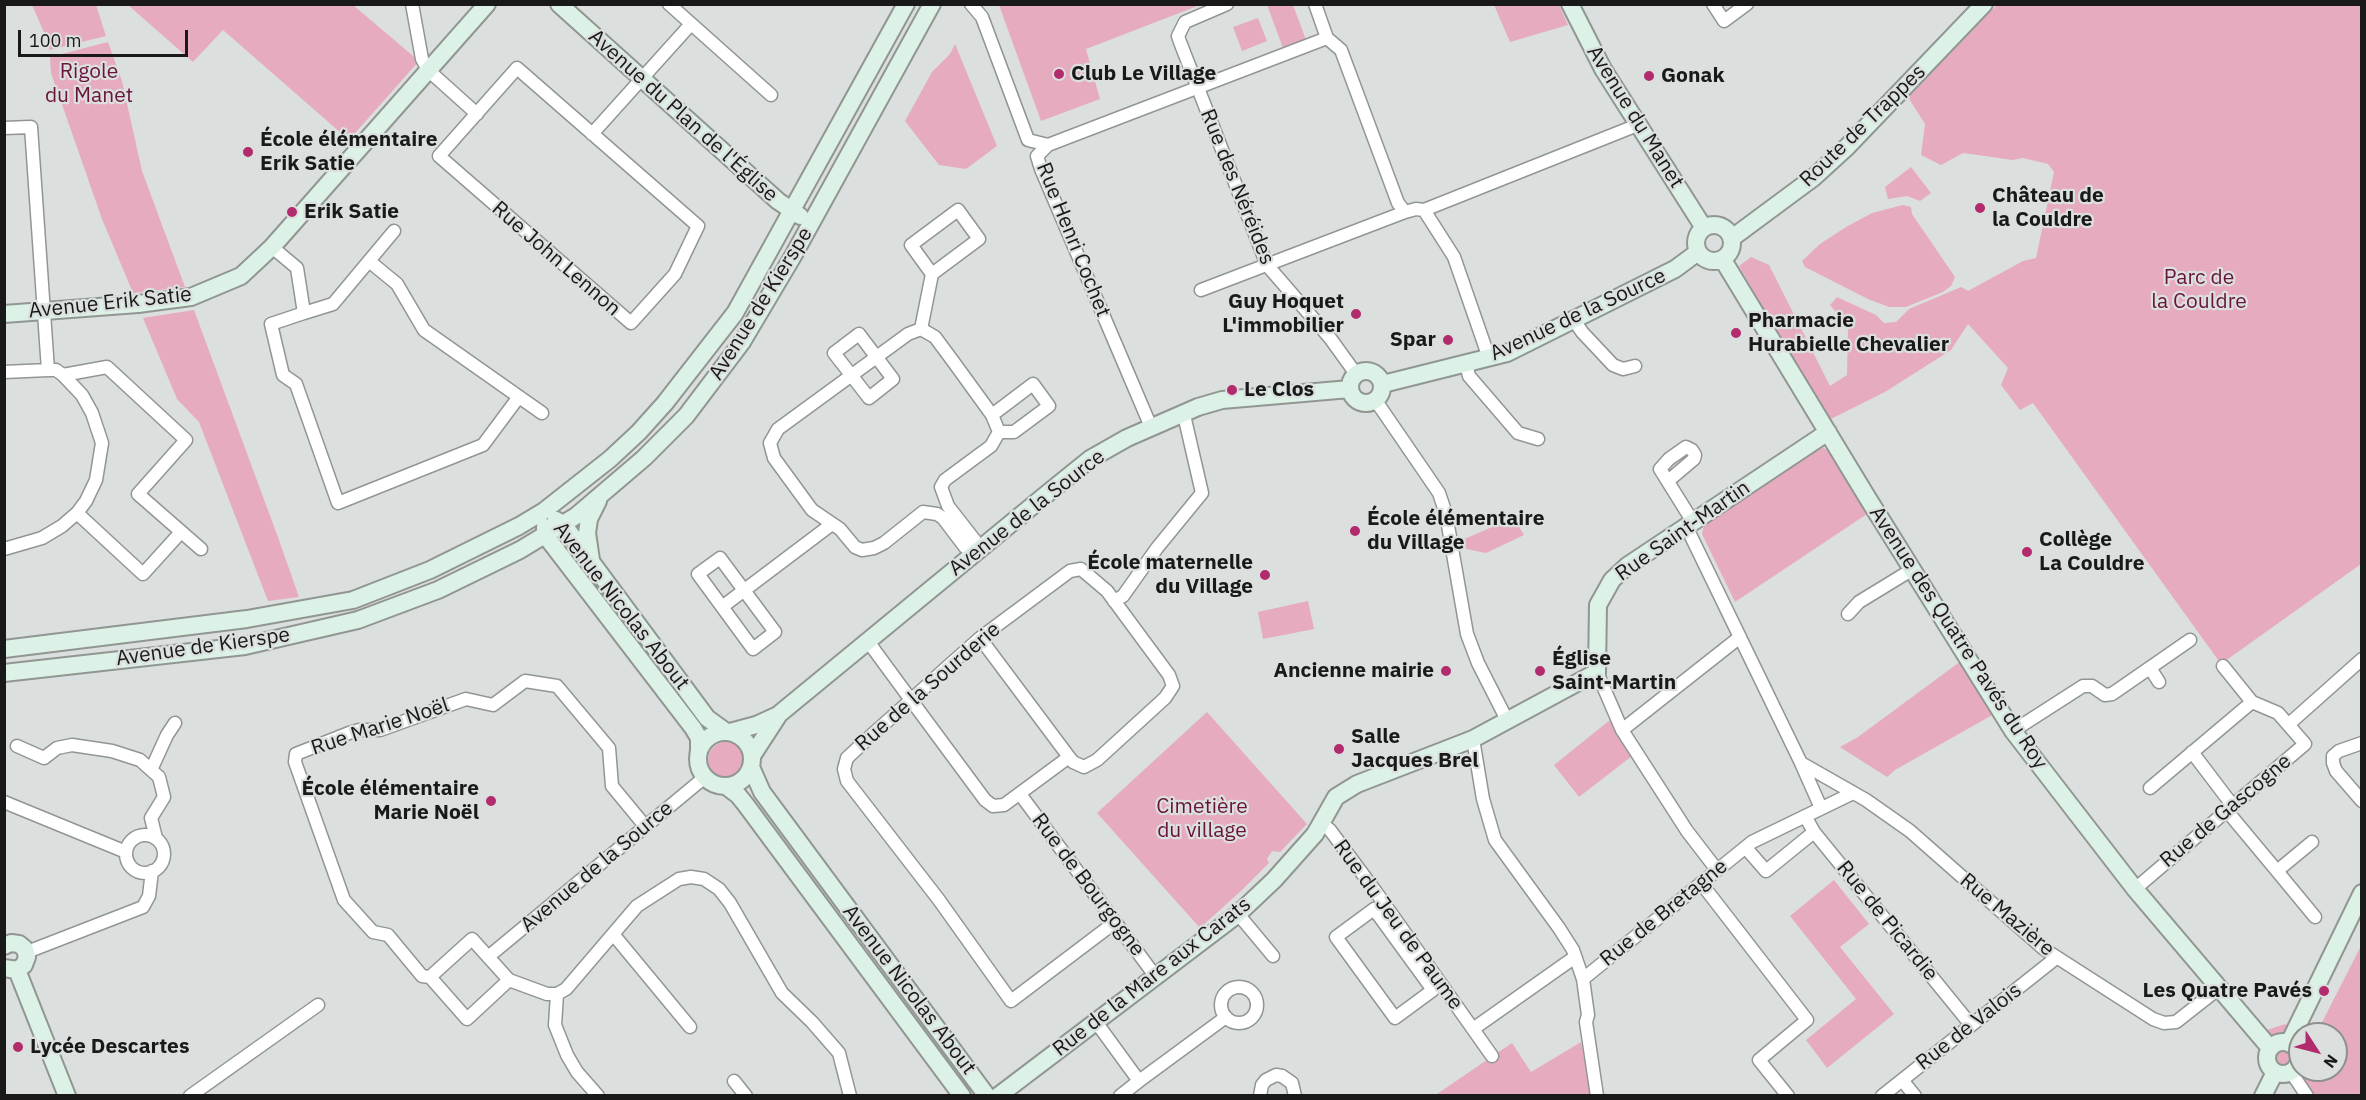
<!DOCTYPE html>
<html>
<head>
<meta charset="utf-8">
<style>
	body { margin:0 }
	#map { position:relative; width:2366px; height:1100px; overflow:hidden; background:#dbdfdd; font-family:"IBM Plex Sans",sans-serif }
	canvas { display:block }
	.frame { position:absolute; inset:0; border:6px solid #181918; pointer-events:none }
	.north { position:absolute; left:2288px; top:1022px; width:60px; height:60px; box-sizing:border-box; background:#dbdfdd; border:2px solid #8d908e; border-radius:50%; rotate:126deg; font-size:16px; font-weight:700; line-height:24px; text-align:center; color:#181918 }
	.north::after { content:''; display:block; margin:auto; width:21px; height:27px; background:#b22b6d; clip-path:polygon(50% 0,100% 100%,50% 72%,0 100%) }
	.scale { position:absolute; left:18px; top:30px; width:170px; height:27px; box-sizing:border-box; border:3px solid #181918; border-top:0; padding-left:8px; font-size:18px; line-height:21px; white-space:nowrap; color:#181918; -webkit-text-stroke:4px #dbdfdd; paint-order:stroke }
</style>
</head>
<body>
<div id="map">
<canvas width="2366" height="1100"></canvas>
<div class="frame"></div>
<div class="north">N</div>
<div class="scale">100 m</div>
</div>
<script>
const c = document.querySelector('canvas').getContext('2d');
c.lineJoin = 'round';
function fillPath(path, color) { c.fillStyle = color; c.fill(path, 'evenodd'); }
const poly = rows => new Path2D(rows.map(r => 'M' + r).join(''));
function stroke(path, color, width, dash) { c.strokeStyle = color; c.lineWidth = width; c.lineCap = dash ? 'butt' : 'round'; c.setLineDash(dash || []); c.stroke(path); }
function drawText(font, color, halo, rows, align = 'center') {
  c.font = font + ' "IBM Plex Sans",sans-serif'; c.lineWidth = 4.5; c.setLineDash([]); c.textBaseline = 'middle'; c.strokeStyle = halo; c.fillStyle = color; for (const [text, x, y, turn = 0] of rows) {
    c.save(); c.translate(x, y); c.rotate((+turn || 0) * Math.PI / 180); c.textAlign = isNaN(turn) ? turn : align; if (halo) c.strokeText(text, 0, 0); c.fillText(text, 0, 0); c.restore();
  }
}
fillPath(poly([
	[32,5,96,5,106,36,49,50,49,44],
	[128,5,353,5,419,61,349,140,223,30,193,62],
	[999,5,1200,5,1086,49,1100,99,1041,121],
	[1267,5,1293,5,1306,40,1283,48],
	[1494,5,1559,5,1568,25,1510,42],
	[1997,5,2361,5,2361,564,2221,664,2033,403,2020,410,2001,385,2008,368,1968,324,1951,350,1885,392,1827,421,1739,266,1751,257,1769,265,1830,386,1847,375,1848,326,1830,305,1837,297,1876,315,1884,323,1896,322,1909,309,1961,287,1968,291,2023,261,2036,258,2054,172,2048,164,2023,158,2013,160,1963,153,1941,165,1921,155,1925,124,1908,97],
	[1258,18,1267,41,1242,51,1233,27],
	[108,42,122,81,142,171,185,287,133,293,102,219,51,73,50,57],
	[955,44,997,146,966,169,939,165,905,121,932,72,950,54],
	[1911,167,1931,193,1920,201,1907,196,1888,199,1885,187],
	[1903,205,1911,207,1912,214,1955,277,1951,286,1943,292,1906,307,1889,307,1868,299,1805,267,1802,261,1820,244,1846,227,1872,213],
	[194,310,279,540,299,597,268,601,199,422,177,399,143,318],
	[1822,447,1832,453,1867,514,1735,602,1702,534,1704,525],
	[1511,519,1515,520,1524,535,1486,553,1466,549,1462,540],
	[1308,601,1314,629,1263,639,1258,612],
	[1961,661,1994,714,1895,770,1887,777,1840,747,1858,737],
	[1207,712,1307,824,1280,852,1272,851,1267,859,1269,863,1242,890,1200,928,1097,813],
	[1610,720,1632,756,1579,797,1554,765],
	'708 760a18 18 0 1 1 36 0a18 18 0 1 1-36 0Z',
	[1834,880,1869,924,1840,947,1894,1014,1827,1068,1806,1040,1856,999,1790,916],
	[2361,946,2361,1095,2314,1095,2302,1080,2303,1070,2336,1070,2336,1034,2316,1034],
	[2285,1024,2291,1027,2279,1037,2272,1038,2264,1031],
	[1581,1042,1591,1095,1434,1096,1512,1043,1531,1072],
	'2276 1058a7 7 0 1 1 14 0a7 7 0 1 1-14 0Z'
]), '#e7abc0');
const street = poly([
	[412,4,422,59,428,70,477,114],
	[669,4,771,95],
	[971,4,982,17,1028,140,1048,145],
	[1227,4,1185,22,1178,36,1180,42,1267,265,1330,338,1356,374],
	[1713,4,1724,21,1747,4],
	[517,68,698,226,675,274,631,323,439,156,517,68],
	[4,128,31,127,48,370,56,370,63,375,82,395,92,413,102,443,96,480,86,501,77,513,62,526,42,538,4,549],
	[592,134,691,24],
	[1424,210,1640,124],
	[1405,212,1416,209,1424,210,1454,257,1489,358],
	[272,247,297,268,304,313,271,324,283,375,296,384,338,503,483,445,518,398],
	[369,261,397,284,424,330,542,413],
	[1201,290,1405,212,1398,203,1341,50,1327,38,1315,4],
	[304,313,333,304,394,231],
	[1574,320,1582,332,1613,365,1623,369,1635,366],
	[921,329,932,274,979,239,958,210,911,245,932,274],
	[859,334,893,379,869,398,834,353,859,334],
	[1466,364,1469,376,1518,433,1538,439],
	[4,372,48,370],
	[63,375,107,367,186,440,138,494,201,549],
	[1376,401,1439,493,1446,514,1467,634,1478,663,1508,722],
	[992,415,1033,384,1049,406,1014,432,999,432],
	[1151,427,1041,169,1037,156,1048,145,1327,38],
	[1668,481,1694,459,1695,455,1692,450,1686,447,1669,459,1660,469,1693,522],
	[77,513,143,574,181,532],
	[1686,526,1801,763,1866,800,1910,831,2044,949,2153,1019,2164,1023,2176,1022,2218,989],
	[974,554,965,547,943,518,937,514,923,512,884,543,874,548,862,550,855,547,840,529,812,510,774,458,770,443,778,429,908,334,921,329,935,337,955,364,992,415,999,432,991,446,945,480,941,487,948,506,980,547],
	[720,558,775,632,753,649,698,574,720,558],
	[1114,601,1123,596,1157,548,1202,493,1184,415],
	[722,607,832,524],
	[1848,614,1859,602,1913,569],
	[980,638,1069,757],
	[868,641,875,651,911,700,985,800,993,806,1004,805,1069,757,1073,762,1084,767,1097,760,1165,698,1173,686,1169,675,1107,591,1081,569,1070,571,980,638,945,669,911,700,875,732,847,758,844,769,847,781,939,900,1011,1001,1114,923],
	[2150,668,2159,682],
	[1597,672,1622,730,1687,831,1717,870],
	[2289,724,2362,659],
	[1622,730,1740,637],
	[2013,731,2083,686,2092,686,2105,695,2112,694,2190,640],
	[1473,739,1483,799,1495,840,1559,928,1573,950,1583,979,1588,1015,1586,1022,1597,1096],
	[2362,743,2339,751,2333,756,2333,763,2336,771,2362,801],
	[17,746,44,758,57,748,72,745,112,751,140,760,159,777,164,797,151,818,156,838],
	[2192,752,2233,806],
	[1801,763,1821,808],
	[151,770,167,735,175,723],
	[2150,788,2252,702],
	[1020,794,1156,977],
	[4,802,126,852],
	[2227,811,2277,871,2312,842],
	[1805,816,1814,832,1971,1025],
	[1321,823,1330,830,1376,892,1492,1056],
	'126 854a19 19 0 1 1 38 0a19 19 0 1 1-38 0Z',
	[1746,848,1766,871,1814,832],
	[2277,871,2315,917],
	[1701,883,1807,1020,1759,1060,1788,1096],
	[2135,889,2305,744,2278,713,2252,702,2223,666],
	[1374,909,1433,990,1395,1018,1336,937,1374,909],
	[1238,914,1273,956],
	[613,934,690,1027],
	[472,939,509,980,467,1019,430,977,472,939],
	[27,952,143,907,149,896,152,871],
	[488,957,705,777],
	[430,977,422,976,388,935,373,932,344,900,295,762,296,754,349,733,359,730,380,730,466,699,493,705,525,681,557,686,609,748,612,786,645,826],
	[1583,979,1752,842,1853,793],
	[509,980,547,994,557,994,566,989,637,906,679,879,691,877,704,879,719,889,730,903,782,993,812,1022,839,1053,850,1096],
	'1221 1005a18 18 0 1 1 36 0a18 18 0 1 1-36 0Z',
	[557,994,555,1025,567,1055,577,1072,598,1096],
	[1096,1022,1139,1081,1120,1096],
	[1473,1029,1575,957],
	[2291,1072,2307,1096],
	[1902,1080,1915,1096],
	[734,1081,746,1096],
	[1139,1081,1226,1017],
	[190,1096,318,1005],
	[1260,1096,1262,1085,1266,1080,1276,1075,1282,1076,1292,1083,1295,1096],
	[1882,1096,2056,958]
]);
const secondary = poly([
	[559,4,778,201,800,216],
	[1570,4,1603,69,1704,228],
	'1696 243a18 18 0 1 1 36 0a18 18 0 1 1-36 0Z',
	[1732,238,1813,178,1847,147,1984,4],
	[1723,260,1867,497,2013,731,2135,889,2270,1048],
	[4,314,138,304,191,297,241,276,272,247,487,4],
	'1350 387a16 16 0 1 1 32 0a16 16 0 1 1-32 0Z',
	[1383,384,1507,353,1675,269,1698,252],
	[556,520,564,525,707,718,725,731],
	[545,527,545,535,693,728,699,738,699,751],
	[591,560,587,533,589,519,598,501],
	[4,649,247,619,353,600,430,570,519,526,544,511,610,459,639,432,665,403,735,313,906,4],
	[4,673,245,646,358,620,438,590,520,550,576,516,644,458,686,416,742,342,793,256,932,4],
	[730,732,756,725,778,715,1048,493,1090,459,1127,438,1198,407,1222,400,1350,389],
	'698 759a27 27 0 1 1 54 0a27 27 0 1 1-54 0Z',
	[752,756,778,716],
	[751,767,762,792,987,1096],
	[726,786,738,795,746,805,962,1096],
	[4,946,11,943,19,944,25,949,27,957,24,965,17,970,4,968],
	[17,970,67,1096],
	'2267 1058a16 16 0 1 1 32 0a16 16 0 1 1-32 0Z',
	[2289,1043,2362,893],
	[998,1096,1238,914,1274,880,1315,834,1336,797,1357,784,1473,739,1597,672,1598,605,1612,580,1627,566,1828,432],
	[2263,1096,2275,1072]
]);
stroke(street, '#929693', 15);
stroke(secondary, '#929693', 20);
stroke(street, '#fff', 12);
stroke(secondary, '#dcf2e6', 16);
for (const [x, y, r, color] of [
	[1059,74,6,"#b22b6d"],
	[1649,76,6,"#b22b6d"],
	[248,152,6,"#b22b6d"],
	[1980,208,6,"#b22b6d"],
	[292,212,6,"#b22b6d"],
	[1356,314,6,"#b22b6d"],
	[1736,333,6,"#b22b6d"],
	[1448,340,6,"#b22b6d"],
	[1232,390,6,"#b22b6d"],
	[1355,531,6,"#b22b6d"],
	[2027,552,6,"#b22b6d"],
	[1265,575,6,"#b22b6d"],
	[1446,671,6,"#b22b6d"],
	[1540,671,6,"#b22b6d"],
	[1339,749,6,"#b22b6d"],
	[491,801,6,"#b22b6d"],
	[2324,991,6,"#b22b6d"],
	[18,1047,6,"#b22b6d"]
]) { const dot = new Path2D(); dot.arc(x, y, r, 0, 2 * Math.PI); c.fillStyle = color; c.fill(dot); stroke(dot, '#dbdfdd', 2); }
drawText('21px', '#68143d', '#dbdfdd', [
	["Rigole",89,72],
	["du Manet",89,96],
	["Parc de",2199,278],
	["la Couldre",2199,302],
	["Cimetière",1202,807],
	["du village",1202,831]
]);
drawText('bold 21px', '#181918', '#dbdfdd', [
	["Club Le Village",1071,74],
	["Gonak",1661,76],
	["École élémentaire",260,140],
	["Erik Satie",260,164],
	["Château de",1992,196],
	["la Couldre",1992,220],
	["Erik Satie",304,212],
	["Guy Hoquet",1344,302,"right"],
	["L'immobilier",1344,326,"right"],
	["Pharmacie",1748,321],
	["Hurabielle Chevalier",1748,345],
	["Spar",1436,340,"right"],
	["Le Clos",1244,390],
	["École élémentaire",1367,519],
	["du Village",1367,543],
	["Collège",2039,540],
	["La Couldre",2039,564],
	["École maternelle",1253,563,"right"],
	["du Village",1253,587,"right"],
	["Église",1552,659],
	["Saint-Martin",1552,683],
	["Ancienne mairie",1434,671,"right"],
	["Salle",1351,737],
	["Jacques Brel",1351,761],
	["École élémentaire",479,789,"right"],
	["Marie Noël",479,813,"right"],
	["Les Quatre Pavés",2312,991,"right"],
	["Lycée Descartes",30,1047]
], 'left');
drawText('21px', '#181918', '#dbdfdd', [
	["Avenue du Plan de l'Église",683,116,42],
	["Avenue du Manet",1635,117,58],
	["Route de Trappes",1863,126,-44],
	["Rue des Néréides",1237,187,68],
	["Rue Henri Cochet",1073,240,68],
	["Rue John Lennon",556,259,41],
	["Avenue Erik Satie",110,303,-6],
	["Avenue de Kierspe",761,304,-58],
	["Avenue de la Source",1578,315,-25],
	["Avenue de la Source",1027,513,-38],
	["Rue Saint-Martin",1683,531,-35],
	["Avenue Nicolas About",621,606,52],
	["Avenue des Quatre Pavés du Roy",1958,638,57],
	["Avenue de Kierspe",203,647,-8],
	["Rue de la Sourderie",928,687,-41],
	["Rue Marie Noël",380,727,-18],
	["Rue de Gascogne",2226,811,-40],
	["Avenue de la Source",597,867,-40],
	["Rue de Bourgogne",1088,885,53],
	["Rue de Bretagne",1664,913,-39],
	["Rue Mazière",2007,915,40],
	["Rue de Picardie",1887,921,51],
	["Rue du Jeu de Paume",1398,925,54],
	["Rue de la Mare aux Carats",1152,977,-38],
	["Avenue Nicolas About",909,990,53],
	["Rue de Valois",1969,1027,-38]
]);
</script>
</body>
</html>
